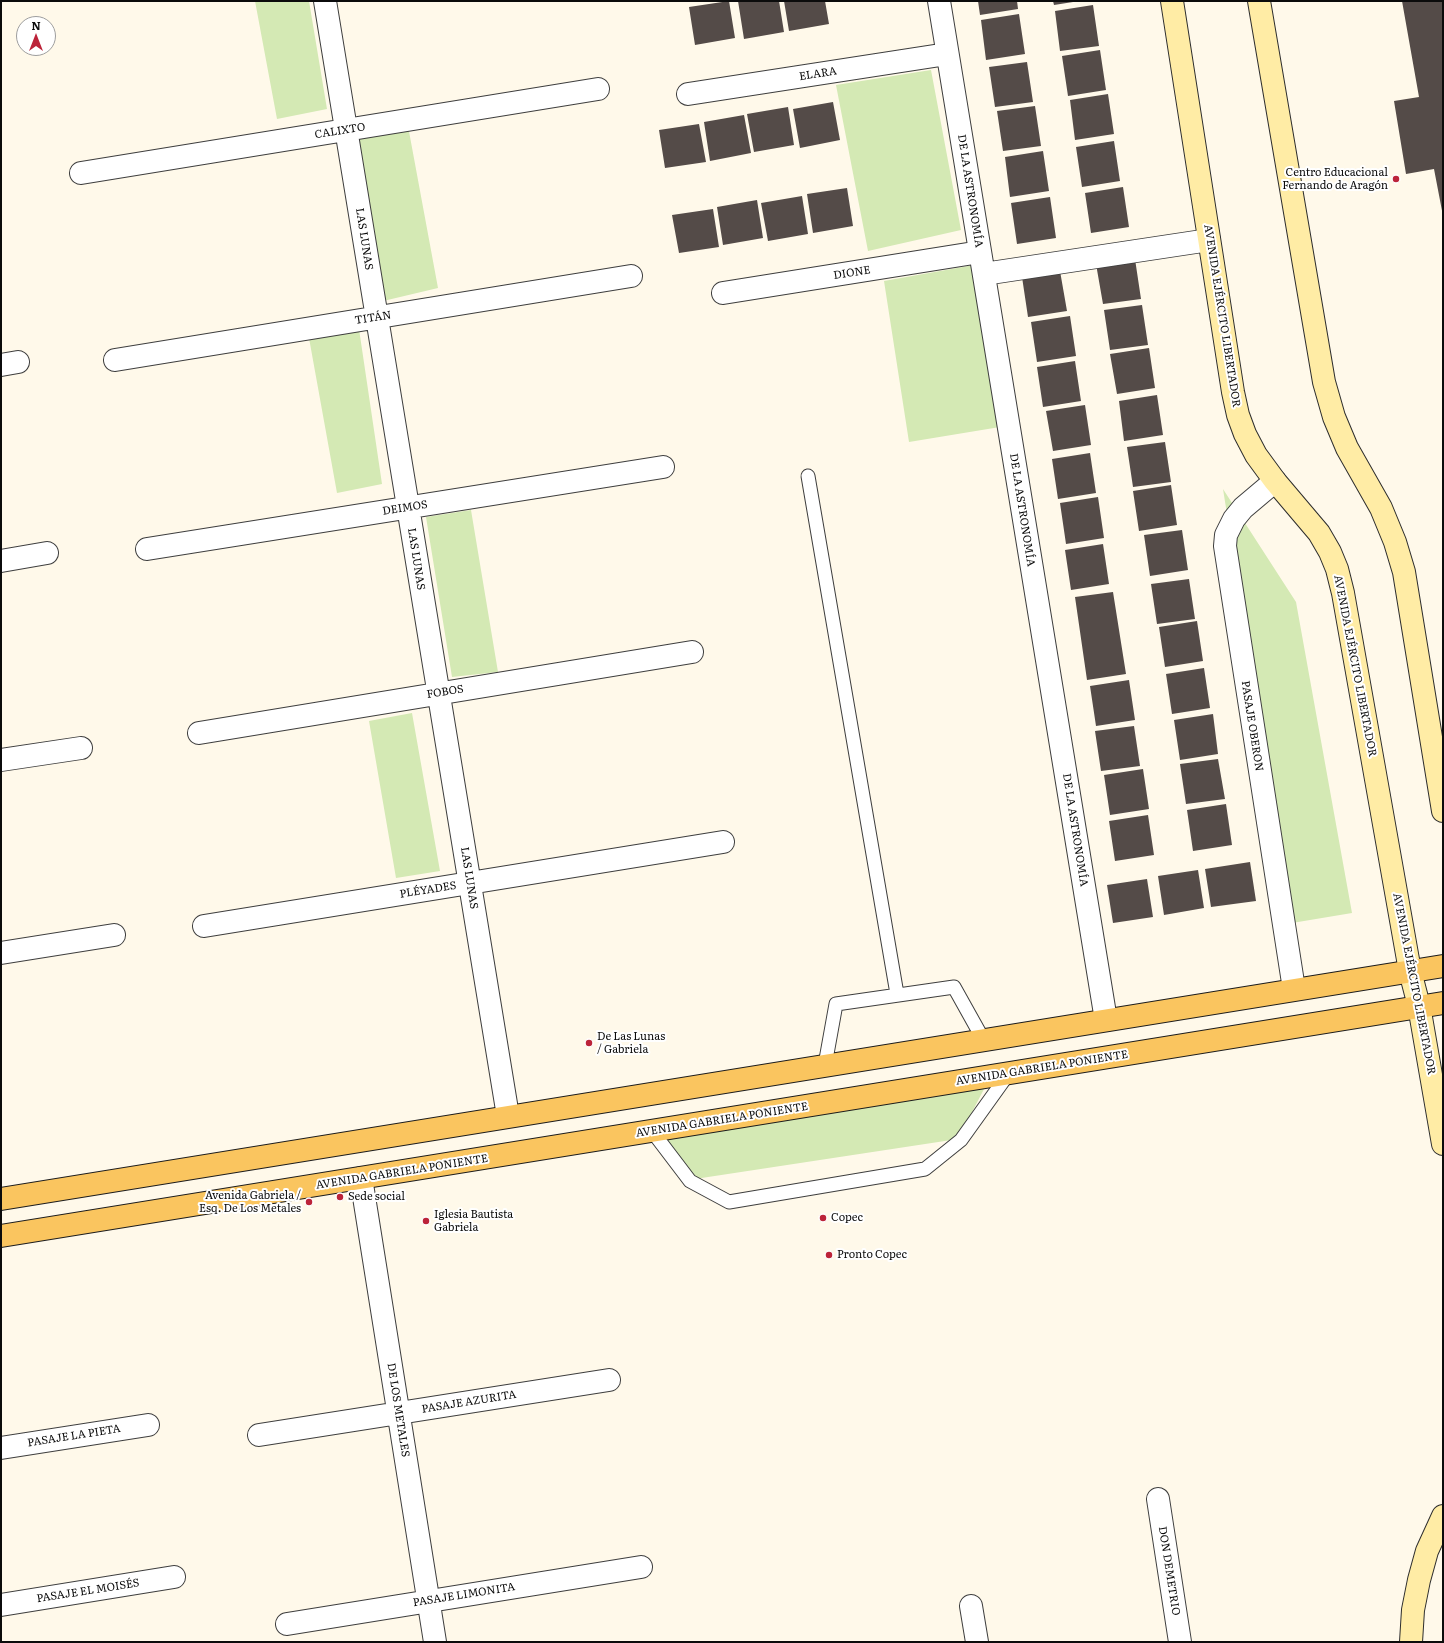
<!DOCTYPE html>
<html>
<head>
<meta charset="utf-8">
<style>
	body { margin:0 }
	#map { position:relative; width:1444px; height:1643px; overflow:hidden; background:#fff9ea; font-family:Literata,serif }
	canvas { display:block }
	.frame { position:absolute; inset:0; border:2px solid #0b0b0b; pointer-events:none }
	.north { position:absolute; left:16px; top:16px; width:40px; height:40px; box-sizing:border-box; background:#fff; border:1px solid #9d9d9d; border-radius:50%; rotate:0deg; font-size:11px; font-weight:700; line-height:16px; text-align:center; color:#0b0b0b }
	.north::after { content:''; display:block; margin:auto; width:14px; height:18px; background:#bc2339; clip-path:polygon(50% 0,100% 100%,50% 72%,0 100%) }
</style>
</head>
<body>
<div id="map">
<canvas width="1444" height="1643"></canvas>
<div class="frame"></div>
<div class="north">N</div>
</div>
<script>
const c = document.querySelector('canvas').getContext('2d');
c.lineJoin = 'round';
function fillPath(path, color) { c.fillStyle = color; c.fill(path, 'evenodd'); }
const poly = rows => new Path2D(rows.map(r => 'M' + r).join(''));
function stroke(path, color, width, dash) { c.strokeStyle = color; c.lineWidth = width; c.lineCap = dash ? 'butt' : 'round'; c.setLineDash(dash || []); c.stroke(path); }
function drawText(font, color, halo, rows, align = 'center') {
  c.font = font + ' Literata,serif'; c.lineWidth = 4; c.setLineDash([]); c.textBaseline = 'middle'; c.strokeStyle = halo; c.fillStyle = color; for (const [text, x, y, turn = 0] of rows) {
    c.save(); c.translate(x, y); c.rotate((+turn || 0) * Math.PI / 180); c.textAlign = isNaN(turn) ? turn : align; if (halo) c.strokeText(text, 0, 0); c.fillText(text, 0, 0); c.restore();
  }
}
fillPath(poly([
	[255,1,309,1,327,109,277,119],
	[931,70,961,230,868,251,836,85],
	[408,126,438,288,379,302,351,136],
	[974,265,1000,427,909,442,884,281],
	[359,329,382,484,337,493,309,338],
	[1223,489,1296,602,1352,913,1292,923],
	[471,510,498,672,452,677,426,517],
	[412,713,440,871,396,878,369,721],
	[995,1068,958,1139,695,1179,656,1124]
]), '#d4e9b4');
fillPath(poly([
	[729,1,735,38,695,45,689,7],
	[738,1,779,1,784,32,744,39],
	[784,1,825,1,829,24,789,31],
	[978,1,1017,1,1018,9,980,15],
	[1053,1,1072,1,1073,2,1054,5],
	[1402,1,1443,1,1443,216,1434,169,1406,174,1394,101,1419,97],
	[1093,5,1099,46,1060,51,1055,11],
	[1019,14,1025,54,986,60,981,20],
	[1100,50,1106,90,1068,96,1062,56],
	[1027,62,1033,102,995,107,989,67],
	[1108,94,1114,134,1075,140,1070,100],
	[833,102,840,140,800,148,793,109],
	[1035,106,1041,146,1003,151,997,111],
	[788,107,794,145,754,152,747,114],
	[744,115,751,153,710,161,704,122],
	[699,124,706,162,665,168,659,130],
	[1114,141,1120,181,1082,187,1076,147],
	[1043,151,1049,191,1010,197,1005,157],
	[1123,187,1129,227,1091,233,1085,193],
	[847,188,853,226,813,233,807,194],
	[802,196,808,234,768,241,761,203],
	[1050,197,1056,238,1017,244,1011,203],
	[757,200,763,238,723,245,717,207],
	[713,209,719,247,679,253,672,215],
	[1135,259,1141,299,1103,304,1096,264],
	[1060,271,1067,311,1028,317,1022,277],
	[1142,305,1148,345,1110,350,1104,310],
	[1070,316,1076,356,1037,362,1031,322],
	[1149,348,1155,388,1117,394,1110,354],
	[1075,361,1081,401,1043,407,1037,367],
	[1157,395,1163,435,1124,441,1119,401],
	[1085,405,1091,445,1053,451,1046,411],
	[1165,442,1171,482,1133,487,1127,447],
	[1090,453,1096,493,1058,499,1052,459],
	[1171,485,1177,525,1139,531,1133,491],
	[1098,497,1104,538,1066,544,1060,503],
	[1182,530,1188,570,1150,576,1144,535],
	[1103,544,1109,584,1071,590,1065,550],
	[1189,579,1195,619,1157,624,1151,584],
	[1113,592,1126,674,1087,680,1075,597],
	[1197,621,1203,661,1165,667,1159,627],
	[1204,668,1210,708,1172,714,1166,674],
	[1129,680,1135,720,1096,726,1090,686],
	[1213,714,1218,754,1180,760,1174,720],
	[1134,726,1140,766,1101,771,1095,731],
	[1218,759,1225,799,1186,804,1180,764],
	[1143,769,1149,809,1110,815,1104,775],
	[1226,804,1232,845,1193,851,1187,810],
	[1148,815,1154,855,1115,861,1109,821],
	[1250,862,1256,901,1211,907,1205,869],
	[1198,870,1204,908,1164,915,1158,876],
	[1147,879,1153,917,1113,923,1107,885]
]), '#544b48');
const lane = poly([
	[808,476,897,994],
	[825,1065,836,1004,954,987,983,1039],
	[652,1131,690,1181,729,1202,925,1169,961,1140,1009,1073]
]);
const street = poly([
	[325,1,508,1116],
	[939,1,1106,1020],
	[688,94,947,54],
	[81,173,598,89],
	[984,274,1209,240],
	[723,293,980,252],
	[115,360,631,276],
	[1,365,18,362],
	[1275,481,1243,508,1234,519,1226,535,1225,546,1294,989],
	[147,549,663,467],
	[1,561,47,553],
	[199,733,692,652],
	[1,760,81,748],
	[204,926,723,842],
	[1,953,114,935],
	[361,1178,435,1642],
	[259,1435,609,1380],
	[1,1448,148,1425],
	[1158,1499,1180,1642],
	[1,1605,174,1577],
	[971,1606,977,1642],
	[287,1624,641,1567]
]);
const secondary = poly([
	[1172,1,1233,392,1238,415,1245,434,1256,455,1275,481,1319,533,1330,552,1337,569,1343,593,1410,971,1419,1006,1443,1144],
	[1259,1,1324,382,1334,417,1347,448,1381,508,1395,542,1404,572,1443,811],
	[1411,1642,1413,1610,1419,1580,1427,1551,1443,1516]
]);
const primary = poly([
	[1,1199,1443,966],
	[1,1236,1443,1003]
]);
stroke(lane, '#3e3e3e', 15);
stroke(street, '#3e3e3e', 24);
stroke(secondary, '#2d2d2d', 24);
stroke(primary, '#1c1c1c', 24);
stroke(lane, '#fff', 13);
stroke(street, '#fff', 22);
stroke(secondary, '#ffeca5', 22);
stroke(primary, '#fac55f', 22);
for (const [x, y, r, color] of [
	[1396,179,4,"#bc2339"],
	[589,1043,4,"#bc2339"],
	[340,1197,4,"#bc2339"],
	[309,1202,4,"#bc2339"],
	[823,1218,4,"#bc2339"],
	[426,1221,4,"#bc2339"],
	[829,1255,4,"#bc2339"]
]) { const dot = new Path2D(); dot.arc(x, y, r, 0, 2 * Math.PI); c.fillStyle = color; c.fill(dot); stroke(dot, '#fff', 1.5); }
drawText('11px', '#0b0b0b', '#fff', [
	["ELARA",818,74,-9],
	["CALIXTO",340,131,-9],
	["DE LA ASTRONOMÍA",970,191,81],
	["LAS LUNAS",364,239,81],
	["DIONE",852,273,-9],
	["AVENIDA EJÉRCITO LIBERTADOR",1222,316,81],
	["TITÁN",373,318,-9],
	["DEIMOS",405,508,-9],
	["DE LA ASTRONOMÍA",1022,510,81],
	["LAS LUNAS",416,559,81],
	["AVENIDA EJÉRCITO LIBERTADOR",1355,666,79],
	["FOBOS",445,692,-9],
	["PASAJE OBERON",1252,726,81],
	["DE LA ASTRONOMÍA",1075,830,81],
	["LAS LUNAS",469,878,81],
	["PLÉYADES",428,890,-9],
	["AVENIDA EJÉRCITO LIBERTADOR",1414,984,79],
	["AVENIDA GABRIELA PONIENTE",1042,1068,-9],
	["AVENIDA GABRIELA PONIENTE",722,1120,-9],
	["AVENIDA GABRIELA PONIENTE",402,1172,-9],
	["PASAJE AZURITA",469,1402,-9],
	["DE LOS METALES",398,1410,81],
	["PASAJE LA PIETA",74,1436,-9],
	["DON DEMETRIO",1169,1571,81],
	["PASAJE EL MOISÉS",88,1591,-9],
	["PASAJE LIMONITA",464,1595,-9]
]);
drawText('11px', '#0b0b0b', '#fff', [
	["Centro Educacional",1388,173,"right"],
	["Fernando de Aragón",1388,186,"right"],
	["De Las Lunas",597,1037],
	["/ Gabriela",597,1050],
	["Avenida Gabriela /",301,1196,"right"],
	["Esq. De Los Metales",301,1209,"right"],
	["Sede social",348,1197],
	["Iglesia Bautista",434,1215],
	["Gabriela",434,1228],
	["Copec",831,1218],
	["Pronto Copec",837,1255]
], 'left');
</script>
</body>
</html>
